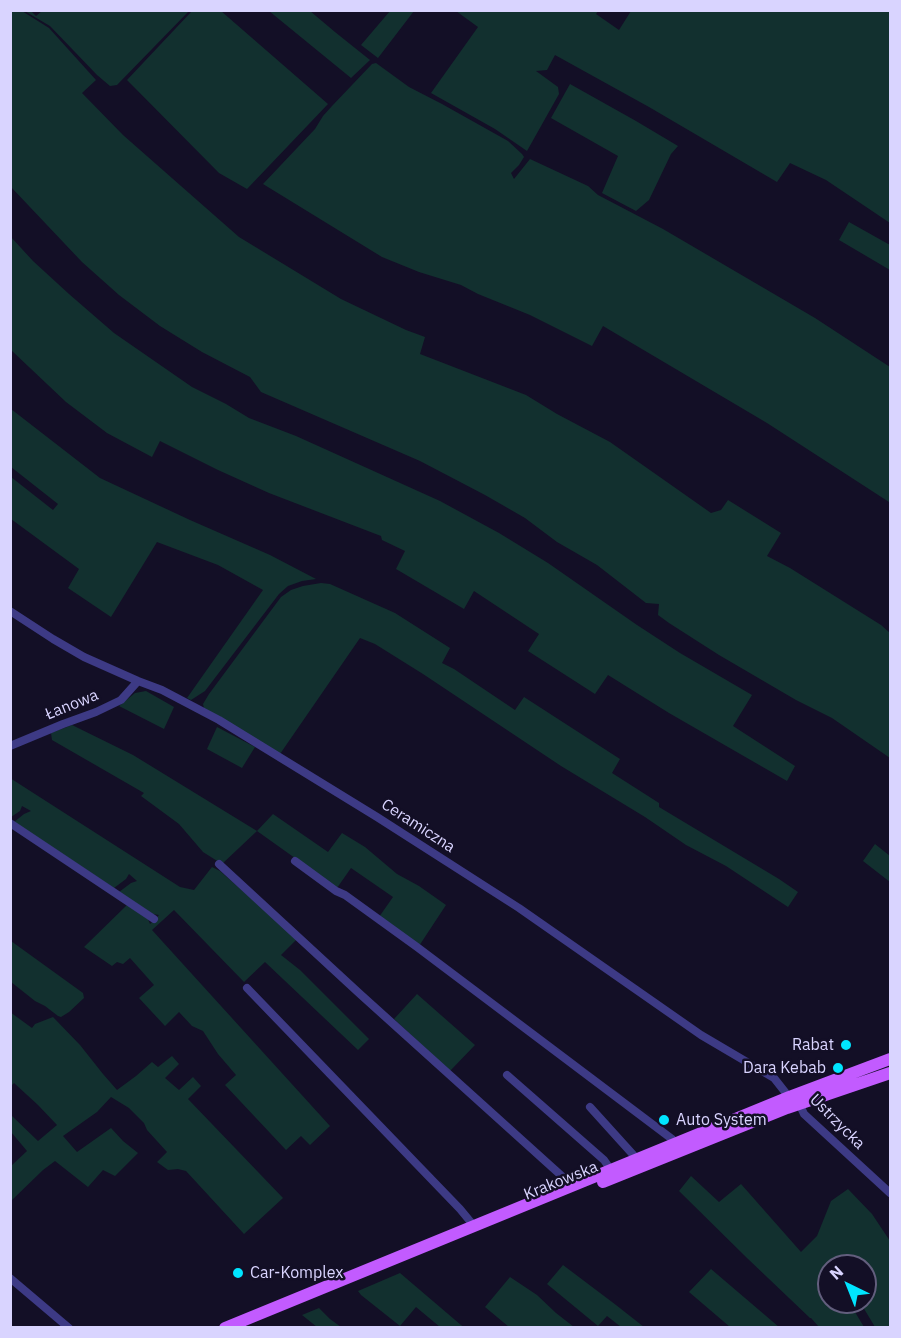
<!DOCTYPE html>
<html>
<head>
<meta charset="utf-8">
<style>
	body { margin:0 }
	#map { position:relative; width:901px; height:1338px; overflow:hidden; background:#130f26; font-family:"IBM Plex Sans",sans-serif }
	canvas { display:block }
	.frame { position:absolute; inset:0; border:12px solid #d9d4ff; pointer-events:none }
	.north { position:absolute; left:817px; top:1254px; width:60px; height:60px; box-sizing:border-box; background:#130f26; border:2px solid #625e7d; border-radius:50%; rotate:317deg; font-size:16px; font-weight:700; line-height:24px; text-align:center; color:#d9d4ff }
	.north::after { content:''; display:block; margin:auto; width:21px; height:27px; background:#00e5ff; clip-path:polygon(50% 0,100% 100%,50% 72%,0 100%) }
</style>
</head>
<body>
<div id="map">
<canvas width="901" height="1338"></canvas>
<div class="frame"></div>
<div class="north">N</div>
</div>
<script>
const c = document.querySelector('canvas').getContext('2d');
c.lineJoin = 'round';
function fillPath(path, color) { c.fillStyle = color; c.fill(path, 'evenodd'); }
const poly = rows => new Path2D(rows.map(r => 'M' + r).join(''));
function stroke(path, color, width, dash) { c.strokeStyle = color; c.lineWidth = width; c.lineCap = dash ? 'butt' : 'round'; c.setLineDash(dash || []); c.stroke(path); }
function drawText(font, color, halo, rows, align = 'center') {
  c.font = font + ' "IBM Plex Sans",sans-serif'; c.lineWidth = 5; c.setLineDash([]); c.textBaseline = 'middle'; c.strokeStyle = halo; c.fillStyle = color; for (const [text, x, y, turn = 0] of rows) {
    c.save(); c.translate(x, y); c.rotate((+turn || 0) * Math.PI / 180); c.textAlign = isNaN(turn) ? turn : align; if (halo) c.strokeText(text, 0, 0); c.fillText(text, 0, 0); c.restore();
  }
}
fillPath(poly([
	[11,10,22,11,49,28,96,80,82,93,123,135,239,237,341,299,406,330,425,337,420,354,526,395,557,414,610,442,711,513,721,510,728,500,781,533,767,556,790,568,881,625,890,633,890,758,832,718,796,700,719,655,669,623,658,615,659,604,646,603,597,565,557,542,525,518,485,495,420,461,261,392,250,377,202,352,160,326,119,295,82,262,11,187],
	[42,11,42,10,189,11,117,85,110,86,97,75,50,26,33,16,25,11,31,11,36,16],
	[192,11,221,11,328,104,247,189,219,173,127,80],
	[269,11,310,11,335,32,370,60,351,78],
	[390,11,414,11,378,58,361,45],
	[456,11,598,11,596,14,619,30,631,11,890,11,890,223,826,180,790,163,777,182,649,107,555,55,547,70,536,71,558,87,559,94,527,151,495,129,431,93,478,27],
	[376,63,409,87,442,104,508,141,522,154,524,157,519,165,511,173,514,179,530,159,588,186,598,195,663,229,815,318,890,367,890,500,889,502,767,423,603,326,592,346,530,315,478,294,461,285,419,272,382,257,263,184,315,129,323,116,332,106,372,64],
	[570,84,636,121,678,146,671,154,649,200,636,211,602,193,618,156,551,118],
	[849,222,890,245,890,270,839,240],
	[10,236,33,261,69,294,114,333,192,387,226,404,249,418,296,436,440,501,499,533,548,563,637,625,680,653,752,695,733,726,795,766,787,781,669,713,608,675,595,694,528,651,539,634,474,591,464,609,396,569,405,551,382,540,381,536,269,493,218,470,160,441,152,457,107,433,66,402,11,350],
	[11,409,100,478,190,520,270,555,316,579,302,581,288,586,279,594,205,691,191,700,187,698,263,590,218,565,157,542,111,617,68,588,79,569,11,519,11,477,53,510,58,504,11,467],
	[321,583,330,584,395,613,450,648,442,663,454,669,515,710,524,697,620,759,612,773,659,803,659,807,779,879,798,892,788,907,726,866,686,845,645,817,561,766,423,674,375,644,360,638,280,754,204,708,203,704,209,694,281,597,291,590,303,586],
	[146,691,174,707,164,729,119,706,135,693],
	[72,725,133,755,257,831,273,814,328,852,342,833,365,847,397,874,419,886,446,905,419,946,379,917,393,897,351,868,337,888,257,831,222,864,203,852,179,824,141,796,144,793,52,740,51,733],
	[217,727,255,747,242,768,207,749],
	[10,778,180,887,194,890,212,867,220,871,297,939,281,955,300,970,369,1039,358,1050,265,962,244,982,174,910,152,930,330,1126,310,1145,301,1136,286,1150,225,1085,236,1075,218,1054,203,1031,192,1026,179,1012,165,1026,139,998,154,985,130,958,123,964,117,962,112,966,84,947,127,905,148,919,150,924,159,915,153,914,119,892,131,883,137,881,129,874,126,879,114,888,14,822,24,814,31,811,22,806,20,811,11,817],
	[875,844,890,856,890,882,863,861],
	[11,941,83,993,84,998,69,1012,61,1017,58,1016,45,1006,35,1001,11,982],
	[417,994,475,1045,450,1071,394,1019],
	[10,1012,32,1028,35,1024,53,1017,80,1045,103,1074,117,1090,136,1076,152,1062,158,1067,172,1056,179,1064,165,1078,179,1090,193,1077,201,1086,188,1099,283,1198,244,1234,186,1171,178,1169,168,1170,157,1162,167,1152,147,1130,144,1123,129,1108,111,1097,97,1112,63,1136,77,1152,111,1128,123,1141,138,1153,115,1176,103,1170,88,1187,55,1161,43,1170,11,1201,11,1166,27,1151,11,1132,11,1115,38,1141,57,1125,38,1105,14,1083,11,1086],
	[691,1176,719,1202,741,1184,801,1252,817,1236,831,1201,848,1189,872,1214,890,1241,890,1327,875,1327,860,1302,865,1302,865,1266,829,1266,829,1302,849,1302,864,1327,819,1327,811,1318,810,1318,747,1258,679,1191],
	[563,1265,616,1305,644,1327,621,1327,607,1316,598,1326,547,1284],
	[711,1269,779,1327,730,1327,689,1292],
	[400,1273,461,1325,464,1327,440,1327,416,1307,400,1326,361,1295,358,1291],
	[510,1277,537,1295,556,1313,574,1327,509,1327,485,1307],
	[319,1308,330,1319,341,1327,317,1327,302,1315]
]), '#12302f');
stroke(poly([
	[10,611,53,639,84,657,138,681,162,690,219,720,377,817,519,908,701,1035,774,1078,789,1097,799,1103,804,1114,890,1193],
	[10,746,63,724,96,712,121,700,138,681],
	[10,823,154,919],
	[295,861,336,891,345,895,417,947,672,1139,675,1143],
	[219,864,360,994,564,1178,569,1187],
	[247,988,460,1209,474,1226],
	[507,1075,604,1160,611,1170],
	[590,1107,637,1159],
	[10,1278,69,1328]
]), '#3d3a85', 8);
stroke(poly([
	[603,1182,787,1108,890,1073],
	[225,1328,789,1097,890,1059]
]), '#c25bff', 12);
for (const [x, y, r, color] of [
	[846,1045,6,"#00e5ff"],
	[838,1068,6,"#00e5ff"],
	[664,1120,6,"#00e5ff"],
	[238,1273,6,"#00e5ff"]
]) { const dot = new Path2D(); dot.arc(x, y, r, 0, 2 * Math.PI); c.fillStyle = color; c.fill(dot); stroke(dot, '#130f26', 2); }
drawText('16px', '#d9d4ff', '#130f26', [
	["Łanowa",72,705,-22],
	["Ceramiczna",418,826,33],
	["Ustrzycka",837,1122,45],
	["Krakowska",561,1181,-22]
]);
drawText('16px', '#d9d4ff', '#130f26', [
	["Rabat",834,1045],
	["Dara Kebab",826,1068],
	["Auto System",676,1120,"left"],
	["Car-Komplex",250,1273,"left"]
], 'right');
</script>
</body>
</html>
